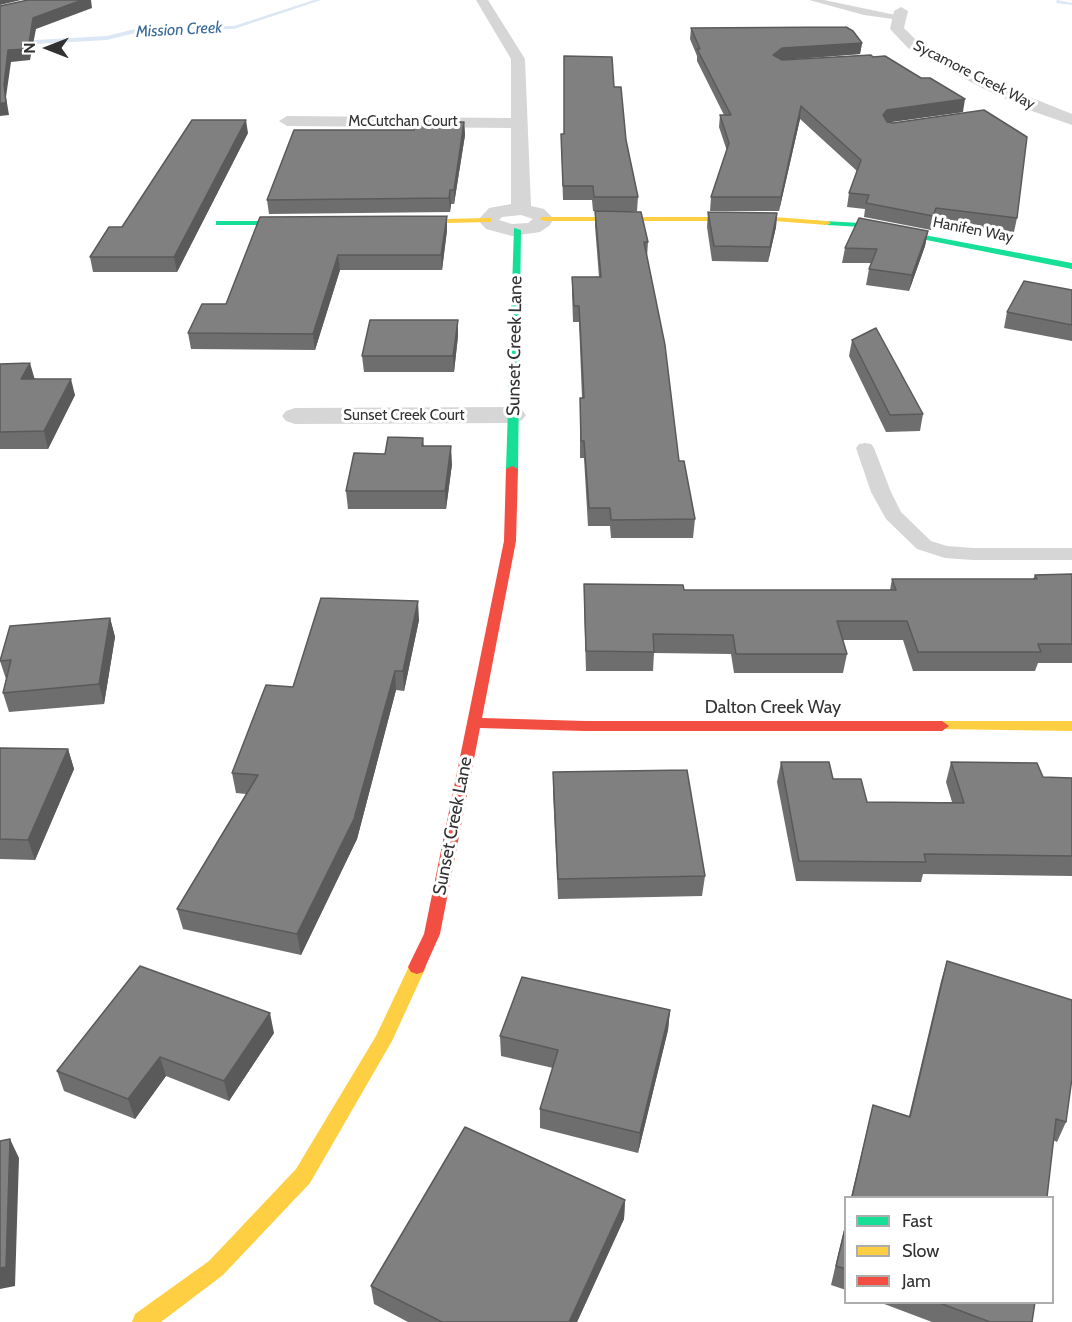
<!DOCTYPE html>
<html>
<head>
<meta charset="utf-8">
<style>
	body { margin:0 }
	#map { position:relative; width:1072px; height:1322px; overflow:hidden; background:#fff; font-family:Cabin,sans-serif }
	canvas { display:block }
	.legend { position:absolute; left:844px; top:1196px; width:210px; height:108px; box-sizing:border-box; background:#fff; border:2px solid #adadad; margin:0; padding:8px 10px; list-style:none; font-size:18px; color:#323232 }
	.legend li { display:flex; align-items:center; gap:12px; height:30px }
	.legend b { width:30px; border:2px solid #adadad }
	.north { position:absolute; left:18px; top:18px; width:60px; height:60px; -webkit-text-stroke:4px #fff; paint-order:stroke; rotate:270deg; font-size:16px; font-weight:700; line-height:24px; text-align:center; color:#323232 }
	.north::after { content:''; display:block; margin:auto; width:21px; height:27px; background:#323232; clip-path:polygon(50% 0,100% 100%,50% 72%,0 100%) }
</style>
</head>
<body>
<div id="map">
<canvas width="1072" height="1322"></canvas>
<ul class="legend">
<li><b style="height:8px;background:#16e098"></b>Fast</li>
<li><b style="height:8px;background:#ffcf43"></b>Slow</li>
<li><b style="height:8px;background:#f24e42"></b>Jam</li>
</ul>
<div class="north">N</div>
</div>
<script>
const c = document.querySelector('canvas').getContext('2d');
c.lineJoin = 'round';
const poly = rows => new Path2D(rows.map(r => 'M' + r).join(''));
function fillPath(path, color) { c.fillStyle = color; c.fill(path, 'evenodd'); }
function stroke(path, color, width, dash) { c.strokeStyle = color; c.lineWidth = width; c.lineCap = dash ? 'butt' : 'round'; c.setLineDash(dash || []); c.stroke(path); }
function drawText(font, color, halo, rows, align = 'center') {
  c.font = font + ' Cabin,sans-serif'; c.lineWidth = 6; c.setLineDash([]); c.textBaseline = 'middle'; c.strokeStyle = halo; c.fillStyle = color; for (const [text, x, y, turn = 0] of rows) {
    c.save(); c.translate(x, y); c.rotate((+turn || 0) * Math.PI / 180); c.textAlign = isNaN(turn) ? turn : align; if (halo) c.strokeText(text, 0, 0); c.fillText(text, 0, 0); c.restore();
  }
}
fillPath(poly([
	[314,0,321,0,234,29,143,31,107,40,0,46,0,42,107,36,143,27,234,26,314,0],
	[1057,0,1072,3,1072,5,1056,3,1057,0]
]), '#dbe7f4');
fillPath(poly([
	[809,0,824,0,905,17,900,20,864,15,809,0],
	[865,443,871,444,874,448,891,492,901,512,931,541,947,546,973,548,1072,548,1072,560,973,560,945,558,917,549,886,519,871,492,856,448,859,444,865,443]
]), '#d6d6d6');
fillPath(poly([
	[476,0,488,0,525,59,531,206,544,209,554,219,549,226,540,232,512,236,486,229,478,220,489,208,511,204,511,128,287,126,279,121,287,116,511,118,511,59,476,0],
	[521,215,533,219,528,223,512,224,499,220,502,217,521,215],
	[901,7,908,11,904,28,918,42,990,81,1072,114,1072,125,1032,111,980,87,908,48,890,29,894,11,901,7],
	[513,407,522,410,526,415,522,420,513,423,295,424,286,421,282,416,286,411,295,408,513,407]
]), '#d6d6d6');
fillPath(poly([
	[216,221,304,221,308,223,304,225,216,225,216,221],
	[824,221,861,223,1072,263,1072,269,861,227,827,225,824,225,824,221],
	[514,228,521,230,518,469,512,472,506,469,514,228]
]), '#16e098');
fillPath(poly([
	[541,217,774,217,827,221,831,223,827,225,774,221,544,221,540,219,541,217],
	[488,218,491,218,491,222,403,224,399,222,403,220,488,218],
	[942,721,1072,721,1072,731,937,729,935,726,937,723,942,721],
	[417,960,423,962,426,967,392,1041,310,1183,223,1275,161,1322,132,1322,135,1314,209,1261,296,1169,376,1036,411,962,417,960]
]), '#ffcf43');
fillPath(poly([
	[512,466,518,469,516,541,482,718,585,721,942,721,949,726,942,731,585,731,480,728,440,934,423,972,417,974,411,972,408,967,424,934,504,541,506,469,512,466]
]), '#f24e42');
fillPath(poly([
	[691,28,862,43,860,54,781,60,873,57,963,112,887,122,1017,218,1014,232,933,223,931,230,864,217,865,209,847,207,849,193,857,171,800,119,779,211,710,211,711,197,727,151,719,127,720,115,724,115,697,61,697,56,690,39],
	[614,87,626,140,638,197,637,211,593,211,592,200,563,200,561,134,564,134],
	[464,122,465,135,454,204,451,204,450,212,269,214,267,200,414,130],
	[248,133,177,272,93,272,90,257,122,227],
	[595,211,648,242,647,257,679,461,695,519,693,538,611,538,610,526,588,526,584,458,580,458,580,398,582,398,579,322,573,322,572,292,572,277,599,277,595,226],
	[708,212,777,213,776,227,768,262,712,261,707,227],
	[260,217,447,230,442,270,340,270,315,350,191,349,188,333,226,304],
	[928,231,925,246,909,291,866,285,869,269,871,263,842,263,845,248],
	[1072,290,1072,341,1004,328,1007,312],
	[458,320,458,336,454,372,364,372,362,356],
	[852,340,923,414,920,431,886,432,849,356],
	[0,364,75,395,48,449,0,449],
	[423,438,424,446,452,464,446,509,348,509,346,491,385,454],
	[1072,574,1072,663,1038,663,1035,671,913,671,903,640,843,640,847,654,843,673,734,673,731,654,654,653,653,671,586,671,584,603,584,584,684,590,890,590,892,579,1033,579,1035,575],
	[110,618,115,637,104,704,9,712,3,693,6,679,0,661],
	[419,620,404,691,396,690,357,839,301,955,183,929,177,909,246,794,236,793,232,773,293,687],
	[0,748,68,749,74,769,35,860,0,859],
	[781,762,833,779,867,802,952,802,946,782,951,762,1043,777,1072,778,1072,876,923,874,921,882,796,881,777,782],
	[553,772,705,876,702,896,558,899,553,792],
	[947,961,1066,1122,1057,1142,1053,1140,1047,1197,851,1197,873,1105,909,1116,941,981],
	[670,1010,668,1030,638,1153,540,1128,540,1109,553,1068,501,1056,500,1036],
	[274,1033,229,1101,166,1076,135,1119,64,1091,57,1071],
	[625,1200,624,1219,577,1322,408,1322,374,1304,371,1286],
	[846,1221,846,1290,831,1285],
	[879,1302,1035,1302,1032,1322,932,1322]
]), '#6e6e6e');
fillPath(poly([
	[0,0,21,0,0,5],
	[82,0,91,0,92,8,36,29,30,60,11,62,6,97,9,115,0,116,0,103,8,50,33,18],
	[862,43,860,54,781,60,773,55,782,48],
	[965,99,963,112,885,123,883,115,887,110],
	[801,106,800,119,779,211,781,197],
	[246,120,248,133,177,272,174,257],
	[464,122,465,135,454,204,454,190],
	[450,190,451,204,450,212,449,198],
	[936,208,933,223,931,230,933,216],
	[777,213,776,227,768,262,770,247],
	[447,216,447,230,442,270,441,255],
	[928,231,925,246,909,291,912,275],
	[338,255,340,270,315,350,313,334],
	[458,320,458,336,454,372,453,356],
	[30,363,35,380,21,379],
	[71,379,75,395,48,449,44,431],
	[451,446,452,464,446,509,445,491],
	[418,601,419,620,404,691,403,671],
	[110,618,115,637,104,704,99,684],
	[395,671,396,690,357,839,301,955,297,934],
	[68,749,74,769,35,860,28,840],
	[670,1010,668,1030,638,1153,640,1133],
	[270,1013,274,1033,229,1101,224,1081],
	[160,1057,166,1076,135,1119,128,1099],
	[10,1139,19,1158,15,1286,0,1289,0,1268],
	[625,1200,624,1219,577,1322,569,1322]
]), '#5a5a5a');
const building = poly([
	[28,0,82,0,33,18,28,49,8,50,4,85,6,103,0,103,0,6,28,0],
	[846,27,853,31,862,43,782,48,773,55,782,60,871,55,873,57,885,56,921,78,930,78,965,99,887,110,883,115,887,122,893,123,984,110,1027,137,1017,218,936,208,933,216,866,203,869,195,849,193,861,160,801,106,781,197,711,197,729,143,720,115,731,115,697,49,700,49,691,28,846,27],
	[564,56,612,57,614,87,621,87,626,140,638,197,594,197,593,186,563,186,561,134,564,134,564,56],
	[192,120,246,120,174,257,90,257,109,227,122,227,192,120],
	[416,122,464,122,454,190,450,190,449,198,267,200,294,130,414,130,416,122],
	[595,211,641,212,648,242,644,242,665,345,679,461,684,461,695,519,611,520,610,508,589,508,584,441,581,441,580,398,584,398,579,306,574,306,572,277,601,277,595,211],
	[708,212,777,213,770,247,714,246,708,212],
	[447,216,441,255,338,255,313,334,188,333,202,304,226,304,260,217,447,216],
	[859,218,928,231,912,275,869,269,877,249,845,248,859,218],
	[1024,281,1072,290,1072,325,1007,312,1024,281],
	[370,320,458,320,453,356,362,356,370,320],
	[876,328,923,414,890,415,852,340,876,328],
	[30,363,21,379,71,379,44,431,0,432,0,364,30,363],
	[388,437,423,438,422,446,451,446,445,491,346,491,354,453,385,454,388,437],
	[1072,574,1072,644,1038,644,1041,652,918,652,907,621,837,621,847,654,736,654,733,635,653,634,654,652,586,651,584,584,683,585,684,590,896,590,892,579,1037,579,1035,575,1072,574],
	[321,598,418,601,403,671,395,671,354,819,297,934,177,909,258,775,232,773,266,685,293,687,321,598],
	[110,618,99,684,3,693,11,660,0,661,10,626,110,618],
	[0,748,68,749,28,840,0,839,0,748],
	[781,762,829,762,833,779,861,779,867,802,964,803,951,762,1037,763,1043,777,1072,778,1072,856,924,854,926,862,799,861,781,762],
	[687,770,705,876,558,879,553,772,687,770],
	[947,961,1072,1000,1072,1078,1066,1122,1056,1119,1047,1197,852,1197,873,1105,910,1117,947,961],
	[140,966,270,1013,224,1081,160,1057,128,1099,57,1071,140,966],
	[522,977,670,1010,640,1133,540,1109,558,1050,500,1036,522,977],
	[465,1127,625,1200,569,1322,442,1322,371,1286,465,1127],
	[10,1139,6,1267,0,1268,0,1141,10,1139],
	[846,1225,846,1269,836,1266,846,1225],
	[937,1302,1035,1302,1032,1322,990,1322,937,1302]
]);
fillPath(building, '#808080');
stroke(building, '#5a5a5a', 1.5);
drawText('15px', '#323232', '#fff', [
	["Sycamore Creek Way",974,75,27],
	["McCutchan Court",403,122],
	["Hanifen Way",973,230,11],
	["Sunset Creek Court",404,416]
]);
drawText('italic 16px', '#386a9b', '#fff', [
	["Mission Creek",179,30,-3]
]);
drawText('18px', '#323232', '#fff', [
	["Sunset Creek Lane",515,346,-89],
	["Dalton Creek Way",773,708],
	["Sunset Creek Lane",453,826,-79]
]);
</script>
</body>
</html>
